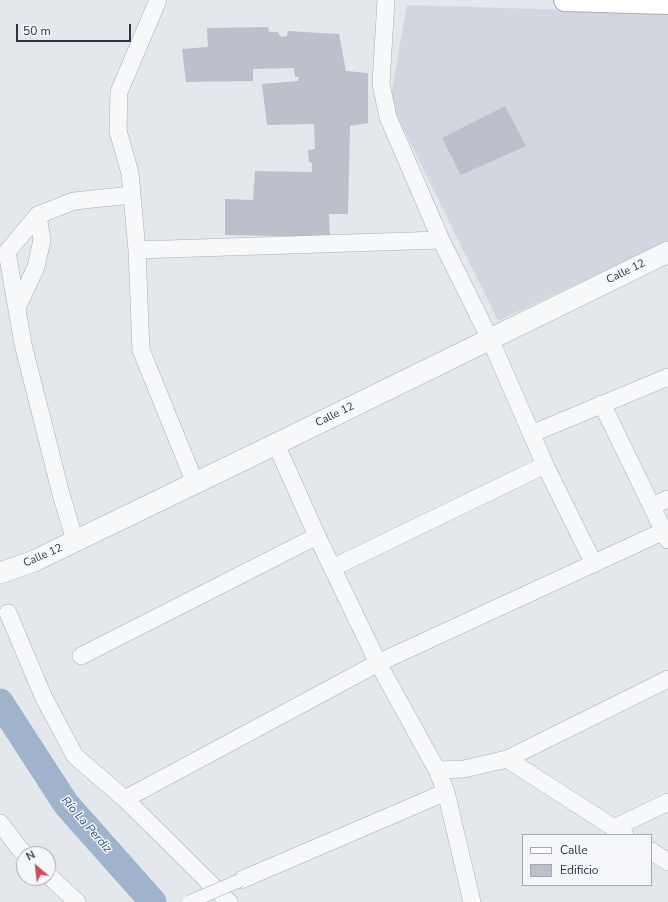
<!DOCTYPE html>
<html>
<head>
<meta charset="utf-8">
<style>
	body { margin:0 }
	#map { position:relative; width:668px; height:902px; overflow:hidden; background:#e4e7ec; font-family:"Nunito Sans",sans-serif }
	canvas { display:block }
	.legend { position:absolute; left:522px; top:834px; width:130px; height:52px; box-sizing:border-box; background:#f4f6f9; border:1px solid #a4a8b1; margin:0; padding:5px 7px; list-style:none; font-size:12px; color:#2b3445 }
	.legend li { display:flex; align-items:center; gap:8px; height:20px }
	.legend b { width:20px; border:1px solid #a4a8b1 }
	.north { position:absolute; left:16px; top:846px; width:40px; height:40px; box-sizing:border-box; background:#f4f6f9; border:1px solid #a4a8b1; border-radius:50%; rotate:332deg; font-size:11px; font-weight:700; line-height:16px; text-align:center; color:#2b3445 }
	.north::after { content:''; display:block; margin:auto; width:14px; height:18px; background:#d1495b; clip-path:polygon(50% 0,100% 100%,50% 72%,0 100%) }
	.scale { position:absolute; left:16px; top:24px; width:115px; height:18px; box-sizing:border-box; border:2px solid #2b3445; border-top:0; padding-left:5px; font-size:12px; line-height:14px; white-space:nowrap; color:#2b3445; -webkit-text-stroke:3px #f4f6f9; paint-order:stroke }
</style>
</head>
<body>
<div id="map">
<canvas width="668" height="902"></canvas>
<ul class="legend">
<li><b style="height:5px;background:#fff"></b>Calle</li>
<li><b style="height:11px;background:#bbc0ca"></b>Edificio</li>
</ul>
<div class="north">N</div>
<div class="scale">50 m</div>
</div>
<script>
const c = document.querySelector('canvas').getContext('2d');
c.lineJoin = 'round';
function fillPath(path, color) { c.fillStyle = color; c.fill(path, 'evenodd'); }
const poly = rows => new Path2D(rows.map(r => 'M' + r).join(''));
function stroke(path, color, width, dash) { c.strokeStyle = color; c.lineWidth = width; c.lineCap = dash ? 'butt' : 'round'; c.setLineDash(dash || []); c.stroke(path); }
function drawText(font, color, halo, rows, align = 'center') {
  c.font = font + ' "Nunito Sans",sans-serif'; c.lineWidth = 3; c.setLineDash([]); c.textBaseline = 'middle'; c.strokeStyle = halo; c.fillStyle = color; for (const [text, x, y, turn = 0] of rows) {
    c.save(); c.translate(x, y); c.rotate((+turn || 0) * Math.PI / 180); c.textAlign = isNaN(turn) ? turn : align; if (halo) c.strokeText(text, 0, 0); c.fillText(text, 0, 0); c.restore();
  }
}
fillPath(poly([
	[407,5,668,13,668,241,498,321,390,101]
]), '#d2d6de');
stroke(poly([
	[0,702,66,804,153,902]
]), '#9fb4cc', 27);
fillPath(poly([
	[268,27,269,32,278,32,281,37,287,36,288,31,339,34,346,71,368,73,368,123,350,126,348,214,329,214,330,237,225,235,225,199,253,200,255,171,312,172,312,163,309,162,308,150,315,149,314,124,267,125,262,84,298,81,299,77,295,77,294,68,253,69,253,81,186,82,182,49,208,47,207,28],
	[505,106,526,146,461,175,442,138]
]), '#bbc0ca');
const minor = poly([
	[158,0,119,92,118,131,130,173,137,250,141,350,195,483],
	[386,0,381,84,388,117,441,240,490,339,545,465,594,564],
	[137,250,441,240],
	[17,308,36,267,42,240,38,215],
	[602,404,668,540],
	[531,434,668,377],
	[276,444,317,536,378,663,437,770,446,792,472,902],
	[652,506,668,499],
	[75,541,61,494,23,344,7,252,38,215,74,201,132,195],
	[332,568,545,465],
	[8,613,44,698,75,756,125,799,229,902],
	[81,656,317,536],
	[507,759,625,835],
	[437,770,464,769,507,759,668,679],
	[125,799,378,663,664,531],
	[0,823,19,848,25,854],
	[614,828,668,802],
	[651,851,668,862],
	[48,875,77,902],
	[241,880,446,792]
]);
const tertiary = poly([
	[0,573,34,561,276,444,668,252]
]);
const secondary = poly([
	[565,0,668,3]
]);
stroke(minor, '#a9aeb7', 18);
stroke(tertiary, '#a9aeb7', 22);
stroke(secondary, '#a9aeb7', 24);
stroke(minor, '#f7f8fa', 17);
stroke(tertiary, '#f7f8fa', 21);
stroke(secondary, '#fff', 22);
const pedestrianBridge = poly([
	[189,902,241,880]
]);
stroke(pedestrianBridge, '#a9aeb7', 14, []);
stroke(pedestrianBridge, '#f7f8fa', 13);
drawText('11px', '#2b3445', '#f4f6f9', [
	["Calle 12",626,272,-26],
	["Calle 12",335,415,-26],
	["Calle 12",43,556,-24]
]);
drawText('italic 12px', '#34527a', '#f4f6f9', [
	["Río La Perdiz",86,825,49]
]);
</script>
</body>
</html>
